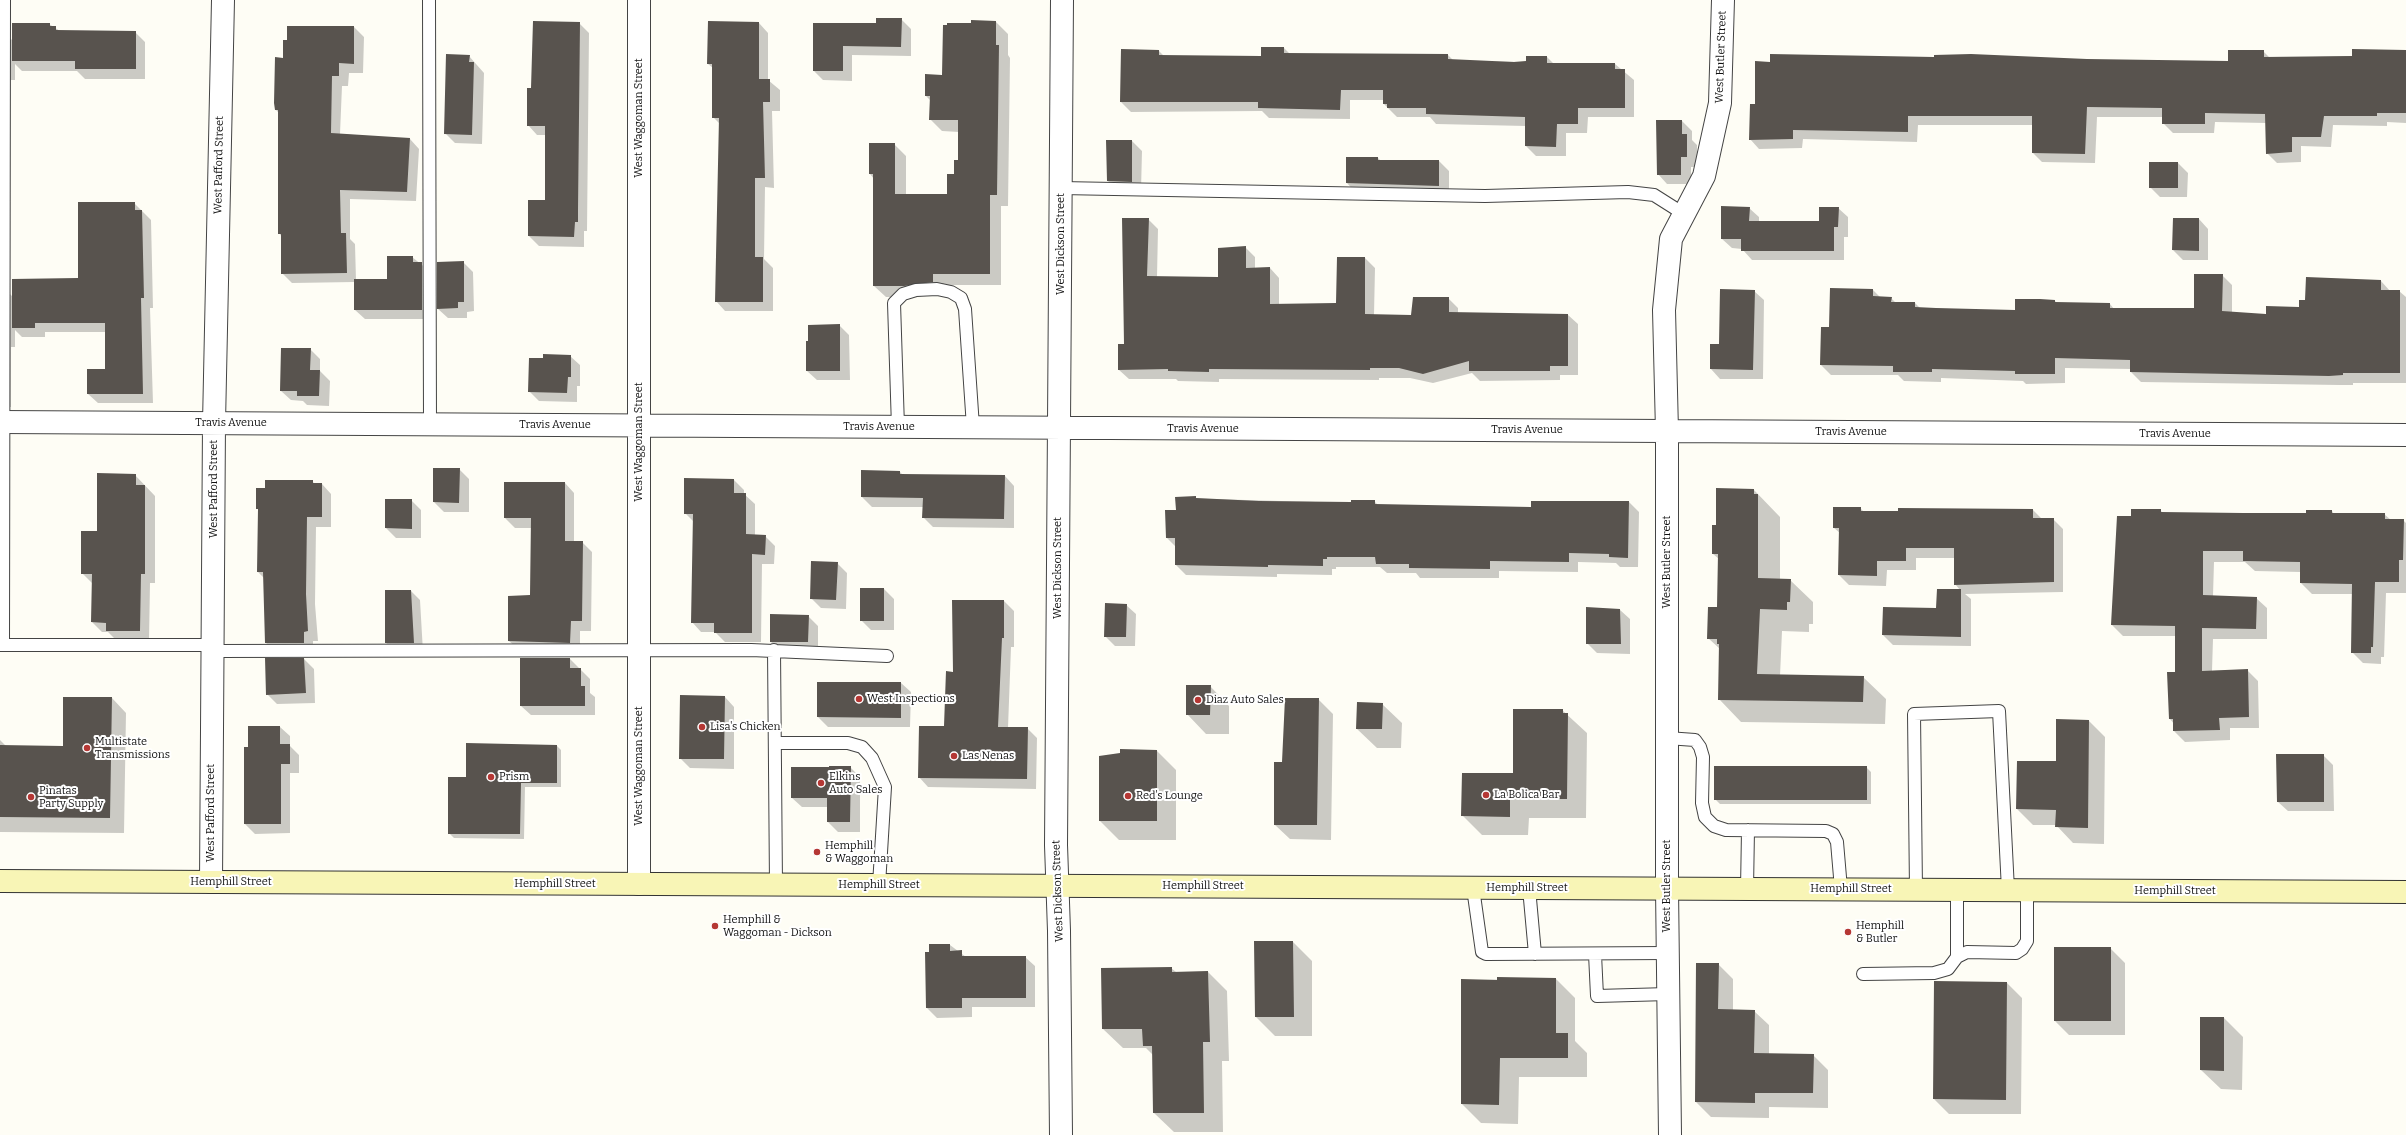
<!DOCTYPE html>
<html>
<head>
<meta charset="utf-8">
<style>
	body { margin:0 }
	canvas { display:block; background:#fefdf5 }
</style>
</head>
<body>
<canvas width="2406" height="1135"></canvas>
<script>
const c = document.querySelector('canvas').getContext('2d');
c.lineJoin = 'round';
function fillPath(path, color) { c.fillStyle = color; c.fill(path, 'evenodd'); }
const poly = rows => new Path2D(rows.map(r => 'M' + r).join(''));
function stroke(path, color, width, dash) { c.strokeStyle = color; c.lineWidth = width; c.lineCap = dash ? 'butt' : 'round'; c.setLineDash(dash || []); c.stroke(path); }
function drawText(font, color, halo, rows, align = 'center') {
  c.font = font + ' Bitter,serif'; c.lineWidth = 4; c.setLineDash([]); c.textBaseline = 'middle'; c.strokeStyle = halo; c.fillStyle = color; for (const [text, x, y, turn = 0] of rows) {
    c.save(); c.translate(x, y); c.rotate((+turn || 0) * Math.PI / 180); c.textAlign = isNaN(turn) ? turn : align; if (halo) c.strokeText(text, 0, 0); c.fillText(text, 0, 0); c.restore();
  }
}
fillPath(poly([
	[901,19,911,29,911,56,852,55,852,81,823,80,814,71,814,24,877,24],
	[996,22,1008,34,1008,55,1010,58,1008,206,1001,206,1001,285,944,285,944,293,916,297,886,297,874,286,874,179,870,174,894,144,906,156,906,195,948,195,959,161,959,132,942,131,930,119,931,101,926,96,943,76,948,24],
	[579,23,589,33,587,231,584,231,584,247,539,246,529,236,529,201,546,201,546,135,537,135,528,125,532,89],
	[759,23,768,33,768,80,780,90,780,111,772,111,774,188,765,187,764,259,773,268,773,311,725,311,716,301,720,124,713,117,713,68,708,64],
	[49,24,60,31,135,32,145,42,145,79,85,79,77,71,22,71,15,64,15,80,3,80,2,286,12,296,79,279,134,203,151,220,153,308,150,308,153,403,98,403,88,394,106,370,106,332,45,332,45,337,22,337,15,330,15,347,11,347,11,407,0,407,0,28,12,40],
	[354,27,364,37,363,73,349,73,348,86,342,86,340,134,410,139,419,149,416,201,350,199,350,239,355,244,356,280,388,280,412,257,432,273,432,319,365,319,355,310,355,282,292,283,282,273,282,237,279,233,279,113,276,110,284,59],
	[1284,48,1290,54,1448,55,1454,61,1527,62,1547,57,1554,64,1615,64,1634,80,1634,117,1588,117,1587,133,1566,133,1566,156,1536,156,1526,146,1526,126,1436,124,1430,117,1397,117,1384,104,1384,100,1350,100,1350,119,1269,118,1262,111,1131,112,1121,102,1159,51,1164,56,1262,57],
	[2263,51,2270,58,2353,56,2406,51,2406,123,2387,122,2387,126,2333,125,2331,147,2301,146,2301,162,2277,163,2267,153,2266,123,2215,122,2214,133,2173,133,2163,123,2163,117,2097,117,2095,163,2042,162,2033,153,2033,125,1918,125,1917,142,1803,139,1802,148,1759,149,1750,139,2087,60,2229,62],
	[469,56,484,73,482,144,455,143,445,133],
	[1657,121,1682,121,1692,131,1692,140,1697,145,1697,167,1691,167,1691,184,1667,184,1658,174],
	[1132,141,1142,151,1141,191,1117,191,1108,181],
	[1378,158,1381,161,1439,161,1449,171,1449,195,1356,193,1347,183],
	[2178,163,2188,173,2187,197,2160,197,2150,187],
	[1749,208,1759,217,1759,222,1820,222,1838,208,1848,217,1848,237,1844,237,1844,260,1752,260,1742,249,1732,248,1722,239],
	[1148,219,1158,229,1157,277,1219,278,1245,247,1255,257,1255,269,1270,268,1279,278,1279,305,1337,304,1338,258,1365,258,1375,268,1374,315,1412,316,1448,298,1458,308,1458,313,1568,315,1578,324,1578,375,1560,375,1560,380,1480,381,1472,373,1433,383,1410,378,1379,378,1379,380,1219,379,1219,382,1178,381,1176,379,1129,379,1119,370],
	[2199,219,2208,229,2208,260,2183,260,2173,250],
	[463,262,473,272,474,311,467,312,467,318,448,318,438,309],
	[2222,275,2232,285,2232,313,2267,315,2300,308,2381,281,2390,291,2399,291,2406,297,2406,383,2353,383,2353,385,2339,385,2141,382,2131,372,2131,369,2065,368,2065,383,2026,384,2023,381,1941,378,1941,382,1904,381,1898,375,1831,375,1821,365,1830,328,1873,290,1880,297,1891,298,1896,303,1915,303,1920,308,2016,311,2055,301,2057,303,2110,304,2114,309,2195,309],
	[1754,291,1764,300,1763,379,1720,379,1711,369,1720,345],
	[839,325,849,335,850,380,817,380,807,371],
	[310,349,320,359,320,371,330,381,329,406,307,405,303,401,291,400,281,391],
	[570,356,580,365,580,386,577,386,577,402,539,401,529,391,544,359],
	[459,469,469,479,469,512,444,512,434,502],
	[900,472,903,475,1005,476,1014,486,1014,528,933,527,923,517,924,507,872,507,862,497],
	[135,475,155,496,155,583,150,583,149,641,116,640,108,632,102,632,92,622,92,583,82,573],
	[734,480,744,490,744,494,755,504,755,536,765,536,775,546,774,564,762,564,761,642,725,642,715,632,701,632,692,622,694,522,685,513],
	[312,481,315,484,322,484,331,494,331,527,316,527,315,604,318,641,313,641,313,653,276,653,266,643,264,578,258,572,259,510,257,508],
	[565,483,574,493,574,542,582,542,592,552,591,631,580,631,580,652,519,650,509,641,531,596,532,528,515,528,505,518],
	[1754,490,1780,517,1780,580,1790,580,1813,602,1813,624,1809,624,1809,632,1782,631,1780,676,1863,677,1886,699,1885,724,1741,722,1719,699,1720,649,1708,638,1718,608,1719,559,1713,554,1717,526],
	[1176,498,1352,503,1375,502,1378,505,1532,508,1629,502,1639,512,1638,567,1620,567,1616,563,1578,562,1578,572,1499,571,1499,578,1420,578,1416,573,1387,573,1380,567,1336,567,1336,569,1332,569,1332,575,1277,574,1277,577,1186,575,1176,565,1176,547,1167,538,1177,511],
	[411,500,421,510,421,538,396,538,386,528],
	[1860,508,1864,512,1899,512,1899,509,2033,510,2042,519,2053,519,2063,529,2063,592,1965,594,1971,599,1971,646,1893,645,1883,635,1937,609,1960,590,1955,584,1955,558,1916,558,1916,570,1887,570,1886,586,1849,585,1839,575,1840,533,1834,528],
	[2160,510,2163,513,2307,514,2332,511,2334,514,2384,514,2391,520,2403,520,2406,523,2406,593,2386,593,2384,657,2381,657,2381,664,2363,663,2352,652,2353,594,2312,594,2301,583,2301,572,2255,571,2245,562,2214,562,2213,596,2256,598,2267,608,2267,639,2213,639,2212,671,2247,670,2258,681,2259,728,2230,728,2230,740,2185,742,2174,731,2174,724,2170,719,2168,673,2176,673,2176,636,2123,636,2112,625,2132,517],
	[837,563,847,573,846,609,821,608,811,598],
	[884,589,894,599,894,630,871,630,861,620],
	[411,591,420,600,423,652,396,652,386,643],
	[1004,601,1014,611,1014,647,1011,647,1008,728,1027,728,1037,738,1036,789,928,787,919,777,945,727,954,673],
	[1126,605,1136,614,1135,646,1115,646,1105,636],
	[1620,610,1630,619,1630,654,1597,653,1587,643],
	[808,616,818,626,818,652,781,651,771,642],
	[304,659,314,669,315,703,277,704,267,694],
	[570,659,590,679,590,693,595,697,595,715,531,715,521,706],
	[901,683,911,692,910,727,828,727,818,717],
	[1210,686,1229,706,1229,734,1206,734,1187,714],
	[725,697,734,707,734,769,690,768,680,758],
	[112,698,126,713,124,833,0,832,0,740,6,746,64,747],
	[1318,699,1333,714,1331,840,1290,839,1275,825,1283,763],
	[1382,704,1402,723,1401,748,1377,748,1357,729],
	[1562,710,1587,733,1586,818,1529,818,1528,835,1482,835,1462,815,1514,774],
	[2089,721,2105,737,2104,844,2073,843,2056,825,2033,825,2017,809],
	[280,727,290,736,290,746,299,755,299,773,290,773,290,833,255,834,245,824],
	[557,746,561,750,561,787,525,787,524,839,454,838,449,833,467,778],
	[1157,751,1176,770,1176,840,1119,840,1100,821],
	[2323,755,2333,765,2334,811,2288,811,2278,802],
	[850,767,860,777,860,832,838,832,828,822,828,807,802,807,792,798],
	[1866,767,1871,772,1871,804,1720,804,1715,799],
	[1293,942,1312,961,1312,1036,1275,1036,1256,1017],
	[950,945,966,957,1025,957,1035,966,1035,1007,972,1007,972,1017,937,1018,927,1008],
	[2110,948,2125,963,2125,1035,2069,1035,2055,1021],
	[1697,964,1718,964,1733,979,1733,1010,1754,1011,1769,1025,1769,1055,1813,1055,1828,1070,1828,1108,1769,1107,1769,1118,1711,1117,1696,1102],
	[1171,968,1176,972,1208,972,1227,991,1229,1061,1222,1061,1223,1132,1174,1132,1154,1113,1153,1055,1146,1048,1123,1048,1103,1029],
	[1556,979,1575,998,1575,1041,1587,1053,1587,1077,1519,1077,1518,1124,1481,1123,1462,1104,1462,980],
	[2007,983,2022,998,2021,1114,1949,1114,1934,1099],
	[2224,1018,2243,1037,2242,1090,2221,1089,2201,1070]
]), '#0003');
fillPath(poly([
	[876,18,902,18,901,47,843,46,843,71,813,71,813,23,876,23],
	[971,20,996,21,996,45,999,45,997,195,990,195,990,274,933,274,933,282,904,286,873,286,873,174,869,174,869,143,895,143,895,194,947,194,947,174,954,174,954,160,958,160,958,120,929,120,930,96,925,96,925,74,942,75,943,25,947,25,947,23,971,23],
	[533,21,580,22,578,210,578,222,575,222,574,237,528,236,528,200,545,200,545,126,527,126,527,88,531,88],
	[708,21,759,22,759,79,770,79,770,102,763,102,765,178,755,178,755,257,763,257,763,302,715,302,719,118,712,118,712,64,707,64],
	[12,23,50,23,50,26,56,26,56,30,136,31,136,69,75,69,75,61,12,61],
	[287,26,354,26,354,64,339,63,339,76,332,76,331,133,410,138,407,192,340,190,341,233,346,233,347,273,281,274,281,234,278,234,278,110,275,110,274,103,275,57,283,58,283,40,287,40],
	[1261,47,1284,47,1284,53,1448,54,1448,59,1514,62,1526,61,1526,56,1547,56,1547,63,1615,63,1615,69,1625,69,1625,108,1578,108,1578,124,1557,124,1556,147,1525,146,1525,117,1426,114,1426,108,1387,108,1387,104,1383,104,1383,90,1341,90,1340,110,1258,108,1258,102,1120,102,1121,49,1159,50,1159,55,1261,56],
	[2352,49,2406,50,2406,113,2377,113,2377,116,2324,116,2321,137,2292,137,2292,152,2266,154,2265,114,2205,113,2205,124,2162,124,2162,108,2087,107,2085,154,2032,153,2032,116,1908,116,1908,132,1793,130,1793,139,1749,140,1750,104,1755,104,1755,61,1770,62,1770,54,1934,57,1934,55,1971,54,2087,59,2228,61,2228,50,2264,50,2264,57,2352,56],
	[446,54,470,55,469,62,474,62,472,135,444,134],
	[1656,120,1682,120,1682,134,1687,134,1687,157,1681,157,1681,175,1657,175],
	[1106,140,1132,140,1132,182,1107,181],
	[1346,157,1378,157,1378,160,1439,160,1439,186,1346,183],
	[2149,162,2178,162,2178,188,2149,188],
	[78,202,135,202,135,210,142,210,144,298,141,298,143,394,87,394,87,369,105,369,105,323,35,323,35,328,12,328,12,279,78,278],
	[1721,206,1750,207,1749,221,1819,221,1819,207,1839,207,1838,227,1834,227,1834,251,1741,251,1741,239,1721,239],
	[1122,218,1149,218,1147,276,1218,277,1218,248,1246,246,1246,268,1270,267,1270,304,1336,303,1337,257,1365,257,1365,314,1411,315,1413,297,1449,297,1449,312,1568,314,1568,366,1550,366,1550,371,1469,371,1469,361,1423,374,1399,368,1370,368,1370,370,1209,369,1209,372,1168,371,1168,369,1118,370,1118,344,1124,344],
	[2173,218,2199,218,2199,251,2172,250],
	[387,256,413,256,413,262,422,262,422,310,354,310,354,279,387,279],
	[464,261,464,302,458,302,458,308,437,309,437,262],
	[2194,274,2223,274,2222,311,2266,314,2266,306,2299,307,2299,300,2305,300,2306,277,2381,280,2381,290,2400,290,2400,373,2343,373,2343,375,2329,376,2130,372,2130,360,2055,358,2055,374,2015,374,2015,371,1932,369,1932,372,1893,372,1893,366,1820,365,1821,327,1829,327,1830,288,1873,289,1873,296,1892,297,1891,302,1915,302,1915,307,1936,308,2015,310,2015,299,2040,299,2055,300,2055,302,2110,303,2110,308,2194,308],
	[1720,289,1755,290,1753,370,1710,369,1710,344,1719,344],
	[840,324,840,371,806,371,806,341,808,341,808,325],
	[281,348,311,348,310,370,320,370,319,396,297,396,297,391,280,391],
	[543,354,571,355,571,377,568,377,567,393,528,392,529,358,543,358],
	[433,468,460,468,459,503,433,502],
	[861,470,900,471,900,474,1005,475,1004,519,922,518,923,498,861,497],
	[97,473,136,474,136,485,145,485,145,574,141,574,140,631,106,631,106,623,91,622,92,574,81,574,81,531,97,531],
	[684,478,734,479,734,493,746,493,746,534,766,535,765,555,752,554,752,633,714,633,714,623,691,623,693,514,684,514],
	[265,480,313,480,313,483,322,483,322,517,307,517,306,594,308,631,304,632,304,643,265,643,263,572,257,572,258,509,256,509,256,488,265,488],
	[504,482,565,482,565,541,583,541,582,621,571,621,570,643,508,641,508,596,530,595,531,518,504,518],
	[1716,488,1754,489,1754,494,1758,494,1758,578,1791,579,1790,602,1787,602,1787,610,1760,609,1757,674,1864,676,1863,702,1718,700,1719,644,1717,644,1717,639,1707,639,1708,607,1717,607,1718,554,1712,554,1712,525,1716,525],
	[1196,496,1196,498,1259,501,1351,502,1351,500,1375,500,1375,504,1531,507,1531,501,1629,501,1628,558,1609,557,1609,554,1569,553,1569,562,1490,561,1490,569,1409,568,1409,564,1376,564,1375,557,1327,557,1327,559,1323,559,1323,566,1268,565,1268,567,1175,565,1175,538,1166,538,1165,510,1176,510,1175,497],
	[385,499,412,499,412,529,385,528],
	[1833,507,1861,507,1861,511,1898,511,1898,508,2033,509,2033,518,2054,518,2054,582,1954,585,1954,548,1906,548,1906,561,1877,561,1877,576,1838,575,1839,528,1833,528],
	[2131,509,2161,509,2161,512,2243,513,2306,513,2306,510,2332,510,2332,513,2385,513,2385,519,2404,519,2403,560,2399,560,2399,582,2375,582,2373,647,2371,647,2371,653,2351,653,2352,584,2300,583,2300,562,2243,561,2243,551,2203,551,2203,595,2257,597,2256,629,2202,628,2202,671,2248,669,2249,717,2219,718,2220,730,2173,731,2173,719,2169,719,2167,672,2175,672,2175,626,2111,625,2117,516,2131,516],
	[811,561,838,562,836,600,810,599],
	[860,588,884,588,884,621,860,621],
	[1937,589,1961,589,1961,637,1882,635,1883,607,1936,608],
	[385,590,411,590,414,643,385,643],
	[952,600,1004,600,1004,638,1002,638,998,727,1028,727,1027,779,918,778,919,726,944,726,946,671,953,672],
	[1105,603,1127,604,1126,637,1104,637],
	[1586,607,1620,609,1621,644,1586,644],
	[770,614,809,615,808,642,770,642],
	[265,658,304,658,306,693,266,695],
	[520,658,570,658,570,668,581,668,581,686,585,686,585,706,520,706],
	[817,682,901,682,901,718,817,717],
	[1186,685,1211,685,1210,715,1186,715],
	[680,695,725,696,724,759,679,759],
	[63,697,112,697,110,818,0,817,0,745,63,746],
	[1285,698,1319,698,1317,825,1274,825,1274,762,1282,762],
	[1357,702,1383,703,1382,729,1356,729],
	[1513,709,1563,709,1563,713,1568,713,1567,799,1510,799,1510,817,1461,816,1462,773,1513,773],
	[2056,719,2089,720,2088,828,2055,827,2056,810,2016,809,2017,761,2056,761],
	[248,726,280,726,280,744,290,744,290,764,281,764,281,824,244,824,244,747,248,747],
	[466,743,557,745,557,783,521,783,520,834,448,834,448,777,466,777],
	[1120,749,1157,750,1157,821,1099,821,1099,756,1120,753],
	[2276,754,2324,754,2324,802,2277,802],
	[829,766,851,766,850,822,827,822,827,798,791,798,791,767,829,767],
	[1714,766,1867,766,1867,800,1714,800],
	[1254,941,1293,941,1294,1017,1255,1017],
	[929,944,950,944,950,951,962,950,962,956,1026,956,1026,998,962,998,962,1008,926,1008,925,952,929,952],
	[2054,947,2111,947,2111,1021,2054,1021],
	[1696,963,1719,963,1718,1009,1755,1010,1754,1053,1814,1054,1813,1093,1755,1093,1755,1103,1695,1102],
	[1172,967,1172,972,1208,971,1210,1042,1203,1042,1204,1113,1153,1113,1152,1046,1143,1046,1142,1029,1102,1029,1101,968],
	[1497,977,1556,978,1556,1033,1568,1033,1568,1058,1500,1058,1499,1105,1461,1104,1461,979,1497,980],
	[1934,981,2007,982,2006,1100,1933,1099],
	[2200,1017,2224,1017,2224,1071,2200,1070]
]), '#58534e');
const service = poly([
	[429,0,430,424],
	[1061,188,1485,196,1628,192,1654,195,1684,214],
	[898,427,894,303,903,294,916,290,937,289,951,292,961,298,965,309,973,427],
	[0,645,213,645],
	[3,645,4,0],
	[774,650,776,885],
	[213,651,751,650,887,656],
	[1667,738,1695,740,1700,747,1703,757,1702,803,1705,817,1714,826,1726,830,1826,831,1833,834,1837,842,1841,889],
	[776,743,848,743,862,747,872,758,885,787,879,885],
	[1473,888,1482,952,1486,954,1668,953],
	[1529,888,1535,954],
	[1747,889,1748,830],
	[1916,890,1914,714,1999,711,2008,890],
	[1957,890,1957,957],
	[1595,954,1597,996,1668,994],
	[1863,974,1934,973,1948,969,1957,957,1967,952,2016,953,2022,949,2027,941,2027,890]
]);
const minor = poly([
	[0,422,2406,435],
	[211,882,214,423,223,0],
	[639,884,639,0],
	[1061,1135,1059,931,1056,845,1062,0],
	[1670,1135,1667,888,1667,431,1664,310,1671,239,1704,176,1720,103,1723,0]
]);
const secondary = poly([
	[0,881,2406,892]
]);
stroke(service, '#444', 14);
stroke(minor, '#444', 24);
stroke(secondary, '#333', 24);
stroke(service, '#fff', 12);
stroke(minor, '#fff', 22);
stroke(secondary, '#f8f5b6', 22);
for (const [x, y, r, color] of [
	[859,699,4,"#b53734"],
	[1198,700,4,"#b53734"],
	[702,727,4,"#b53734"],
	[87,748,4,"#b53734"],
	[954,756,4,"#b53734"],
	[491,777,4,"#b53734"],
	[821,783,4,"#b53734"],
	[1486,795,4,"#b53734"],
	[1128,796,4,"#b53734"],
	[31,797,4,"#b53734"],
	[817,852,4,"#b53734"],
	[715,926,4,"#b53734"],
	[1848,932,4,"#b53734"]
]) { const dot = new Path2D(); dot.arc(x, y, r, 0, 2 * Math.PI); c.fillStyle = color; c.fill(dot); stroke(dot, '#fff', 1.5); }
drawText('11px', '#111', '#fff', [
	["West Butler Street",1721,57,-88],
	["West Waggoman Street",639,118,-90],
	["West Pafford Street",219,165,-89],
	["West Dickson Street",1061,244,-90],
	["Travis Avenue",231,423],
	["Travis Avenue",555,425],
	["Travis Avenue",879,427],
	["Travis Avenue",1203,429],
	["Travis Avenue",1527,430],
	["Travis Avenue",1851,432],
	["Travis Avenue",2175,434],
	["West Waggoman Street",639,442,-90],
	["West Pafford Street",214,489,-90],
	["West Butler Street",1667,562,-90],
	["West Dickson Street",1058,568,-90],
	["West Waggoman Street",639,766,-90],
	["West Pafford Street",211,813,-90],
	["Hemphill Street",231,882],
	["Hemphill Street",555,884],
	["Hemphill Street",879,885],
	["Hemphill Street",1203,886],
	["West Butler Street",1667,886,-90],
	["Hemphill Street",1527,888],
	["Hemphill Street",1851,889],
	["West Dickson Street",1058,891,-92],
	["Hemphill Street",2175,891]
]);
drawText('11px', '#111', '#fff', [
	["West Inspections",867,699],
	["Diaz Auto Sales",1206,700],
	["Lisa's Chicken",710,727],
	["Multistate",95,742],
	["Transmissions",95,755],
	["Las Nenas",962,756],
	["Prism",499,777],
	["Elkins",829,777],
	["Auto Sales",829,790],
	["Pinatas",39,791],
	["Party Supply",39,804],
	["La Bolica Bar",1494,795],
	["Red's Lounge",1136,796],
	["Hemphill",825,846],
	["& Waggoman",825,859],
	["Hemphill &",723,920],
	["Waggoman - Dickson",723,933],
	["Hemphill",1856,926],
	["& Butler",1856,939]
], 'left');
</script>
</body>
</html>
